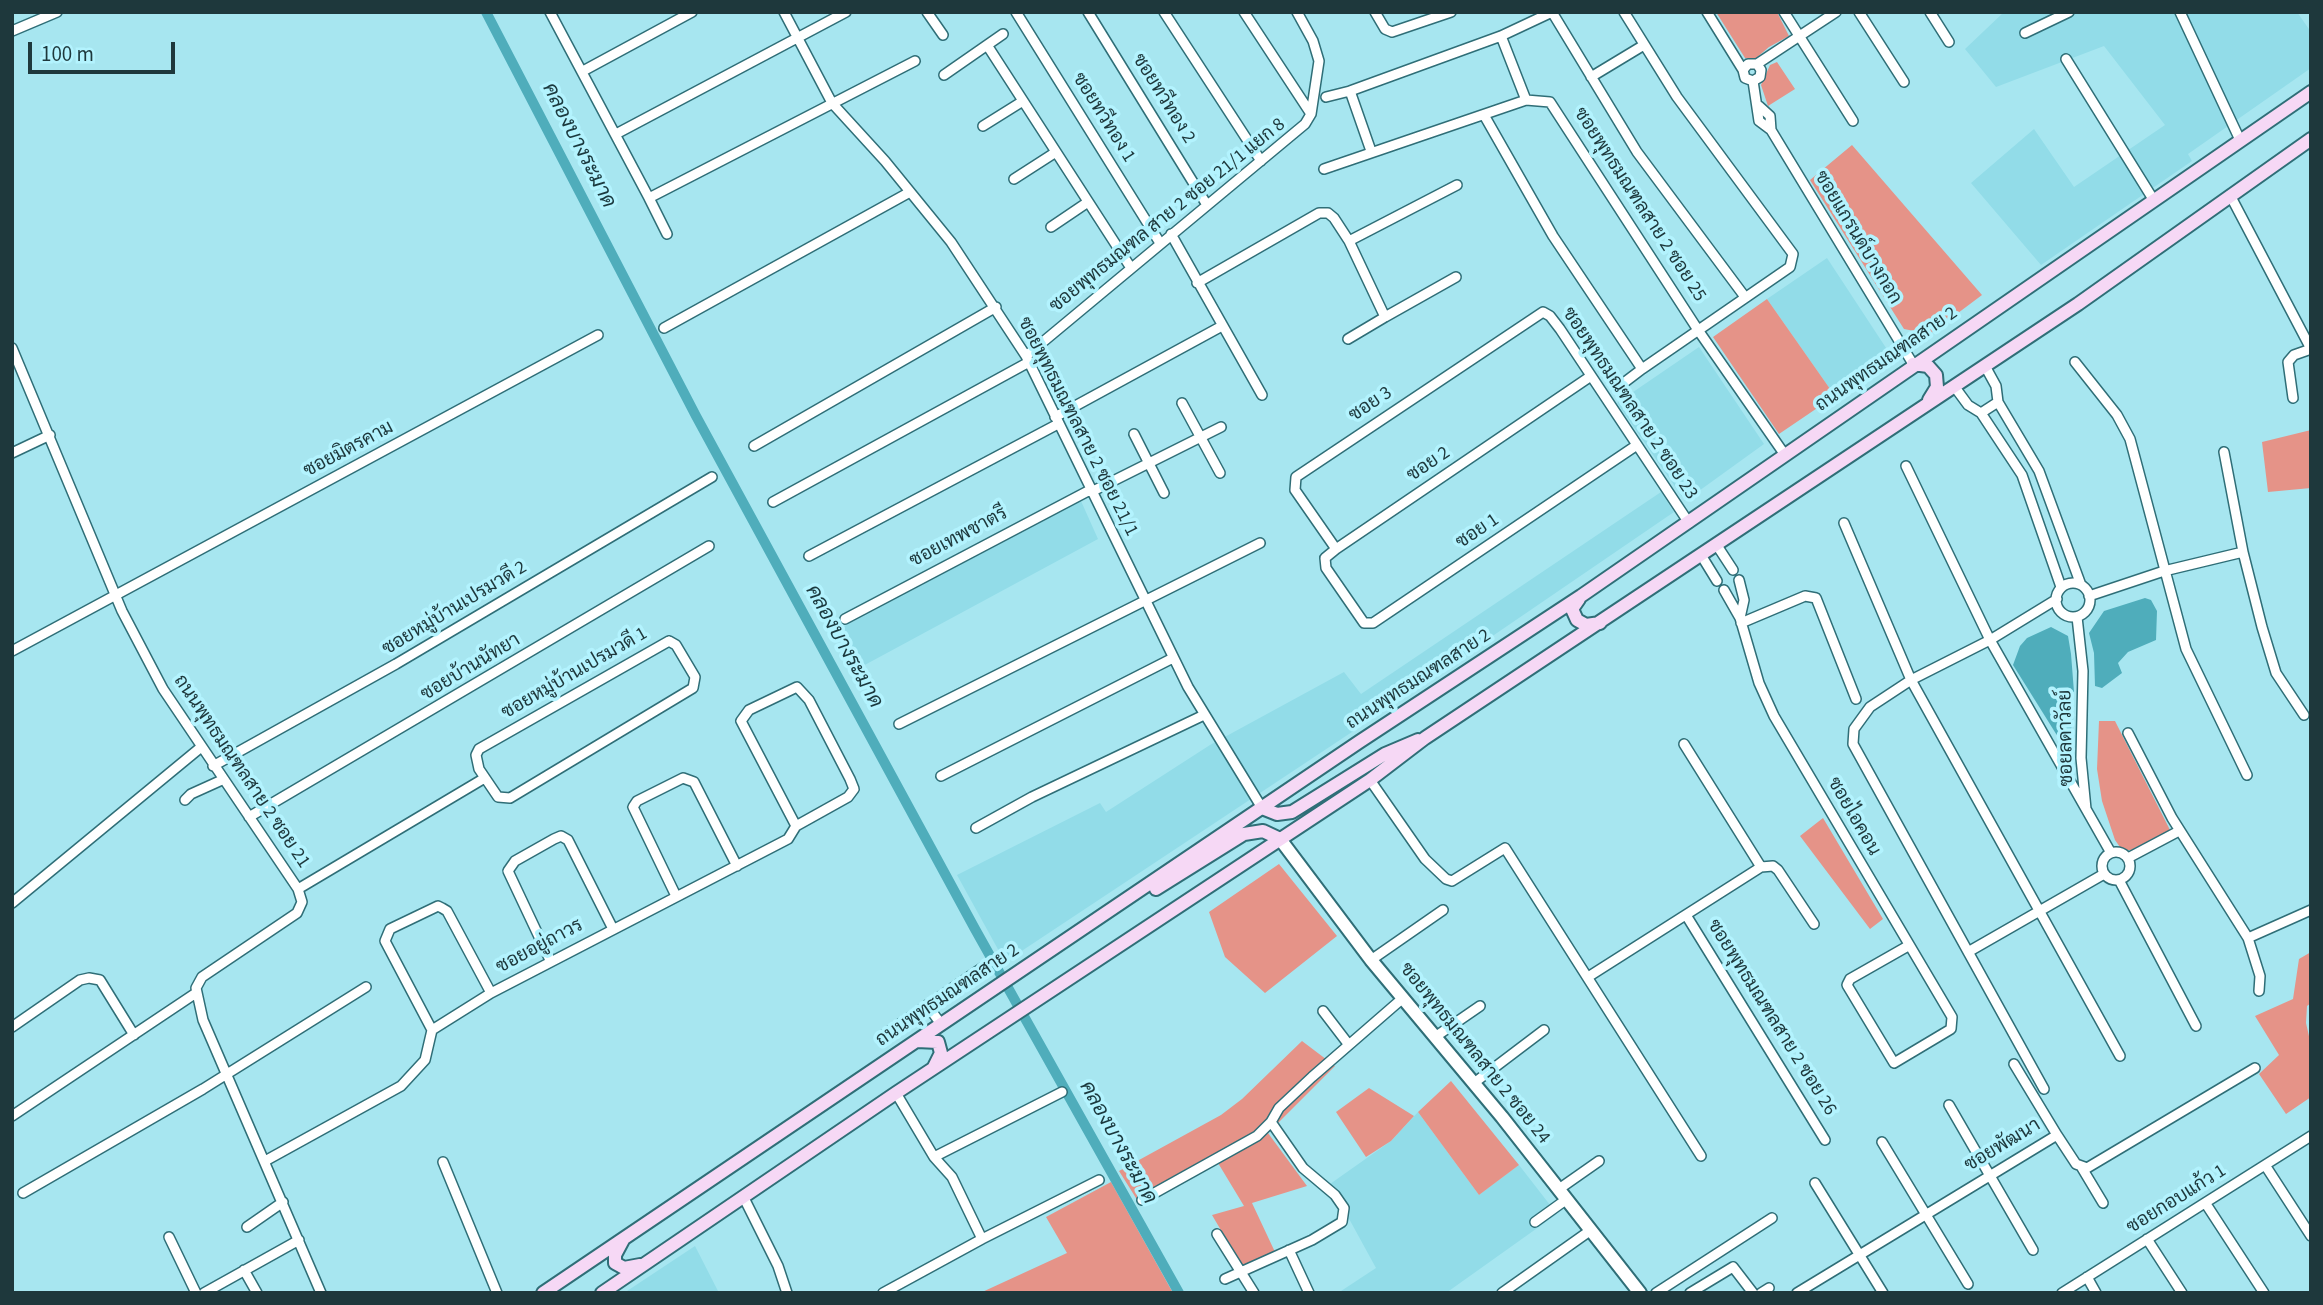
<!DOCTYPE html>
<html>
<head>
<meta charset="utf-8">
<style>
	body { margin:0 }
	#map { position:relative; width:2323px; height:1305px; overflow:hidden; background:#a7e6f0; font-family:"Source Sans 3",sans-serif }
	canvas { display:block }
	.frame { position:absolute; inset:0; border:14px solid #1e383c; pointer-events:none }
	.scale { position:absolute; left:28px; top:42px; width:147px; height:32px; box-sizing:border-box; border:4px solid #1e383c; border-top:0; padding-left:9px; font-size:21px; line-height:24px; white-space:nowrap; color:#1e383c; -webkit-text-stroke:5px #b3f3fe; paint-order:stroke }
</style>
</head>
<body>
<div id="map">
<canvas width="2323" height="1305"></canvas>
<div class="frame"></div>
<div class="scale">100 m</div>
</div>
<script>
const c = document.querySelector('canvas').getContext('2d');
c.lineJoin = 'round';
function fillPath(path, color) { c.fillStyle = color; c.fill(path, 'evenodd'); }
const poly = rows => new Path2D(rows.map(r => 'M' + r).join(''));
function stroke(path, color, width, dash) { c.strokeStyle = color; c.lineWidth = width; c.lineCap = dash ? 'butt' : 'round'; c.setLineDash(dash || []); c.stroke(path); }
function drawText(font, color, halo, rows, align = 'center') {
  c.font = font + ' "Source Sans 3",Sarabun,sans-serif'; c.lineWidth = 7; c.setLineDash([]); c.textBaseline = 'middle'; c.strokeStyle = halo; c.fillStyle = color; for (const [text, x, y, turn = 0] of rows) {
    c.save(); c.translate(x, y); c.rotate((+turn || 0) * Math.PI / 180); c.textAlign = isNaN(turn) ? turn : align; if (halo) c.strokeText(text, 0, 0); c.fillText(text, 0, 0); c.restore();
  }
}
fillPath(poly([
	[2004,12,2297,12,2311,32,2311,68,2188,154,2192,161,2041,265,1971,183,2034,129,2074,187,2165,125,2104,46,1996,87,1965,49],
	[1827,258,1892,357,1835,396,1767,299],
	[1699,347,1764,444,1685,501,1617,403],
	[1661,492,1674,512,1355,730,1005,962,957,875,1100,803,1106,812,1210,745,1344,672,1361,694],
	[1081,501,1098,539,861,667,841,628],
	[1418,1112,1479,1195,1519,1165,1557,1214,1446,1293,1338,1293,1376,1268,1330,1184,1391,1141],
	[695,1246,719,1293,624,1293]
]), '#92dce8');
fillPath(poly([
	[1716,12,1777,12,1789,36,1769,47,1755,59,1745,58],
	[1777,62,1795,89,1768,106,1761,85,1770,65],
	[1852,145,1982,295,1930,334,1904,329,1810,180],
	[1767,299,1835,396,1779,434,1713,337],
	[2311,430,2311,488,2268,492,2262,442],
	[2099,721,2115,721,2170,830,2131,850,2122,850,2115,840,2102,801,2097,769],
	[1823,818,1883,919,1870,929,1800,836],
	[1279,864,1337,936,1265,993,1225,957,1209,912],
	[2311,952,2311,1003,2307,1006,2306,1023,2311,1045,2311,1097,2286,1114,2259,1074,2279,1055,2255,1016,2293,999,2299,959],
	[1302,1041,1335,1066,1268,1133,1307,1186,1252,1203,1275,1252,1242,1266,1212,1215,1244,1206,1218,1163,1141,1206,1119,1171,1221,1115,1242,1099],
	[1451,1081,1519,1165,1479,1195,1418,1112],
	[1369,1088,1414,1116,1391,1141,1366,1157,1336,1112],
	[1111,1182,1173,1293,980,1293,1067,1253,1046,1217]
]), '#e59388');
fillPath(poly([
	[2145,598,2151,600,2157,611,2156,640,2128,652,2118,663,2122,673,2102,688,2095,686,2094,653,2089,633,2104,611],
	[2051,627,2068,636,2071,654,2074,692,2066,691,2065,716,2073,719,2068,746,2063,745,2013,665,2020,646,2027,638]
]), '#4fadbb');
stroke(poly([
	[486,12,696,416,975,929,1179,1293]
]), '#4fadbb', 10);
const minor = poly([
	[550,12,649,198,915,61],
	[784,12,832,103,885,161,951,242,1026,356,1188,687,1262,808],
	[927,12,943,35],
	[1016,12,1160,243],
	[1088,12,1207,205],
	[1164,12,1261,161],
	[1244,12,1311,114],
	[1375,12,1385,29,1392,32,1451,12],
	[1552,12,1637,152,1745,297],
	[1707,12,1743,70],
	[1784,12,1853,121],
	[1859,12,1904,82],
	[1930,12,1949,42],
	[2180,12,2240,140],
	[12,31,57,12],
	[2025,33,2069,12],
	[1501,36,1526,100],
	[987,45,1131,268],
	[2066,59,2153,199],
	[1757,64,1761,70,1760,77,1753,81,1745,78,1743,70,1748,64,1757,64,1836,12],
	[583,71,692,12],
	[944,75,1003,34],
	[1591,77,1644,45],
	[1753,81,1759,121,1771,130,1913,364],
	[1326,97,1350,91],
	[1759,106,1770,116,1771,130],
	[1484,115,1553,236,1642,369,1790,267,1793,254,1677,97,1624,12],
	[983,126,1023,101],
	[616,134,846,12],
	[1371,151,1350,91,1501,36,1550,13],
	[1324,169,1526,100,1550,102,1698,330,1785,455],
	[1014,179,1056,152],
	[2230,195,2311,349],
	[649,198,667,234],
	[1051,227,1088,202],
	[1171,234,1262,395],
	[1349,241,1457,185],
	[1197,283,1319,213,1328,213,1334,218,1349,241,1385,317,1456,277],
	[664,328,910,192],
	[1348,339,1385,317],
	[12,348,122,611,163,689,298,889,302,902,297,913,202,977,196,988,203,1020,321,1293],
	[1026,356,1305,124,1311,114,1319,61,1313,41,1297,12],
	[2075,362,2117,415,2130,439,2186,649,2247,775],
	[1985,366,1996,386,1998,402,2039,471,2081,585],
	[1591,376,1336,549,1325,558,1326,568,1364,623,1373,623,1637,445],
	[1954,386,1968,405,1981,413,2022,475,2061,587],
	[1617,388,1642,369],
	[2293,398,2288,362,2294,355,2311,349],
	[1182,403,1220,473],
	[1981,413,1998,402],
	[1055,417,1222,326],
	[1134,434,1164,493],
	[754,446,996,307],
	[2224,452,2243,552,2262,627,2276,673,2304,715],
	[12,453,50,435],
	[1906,466,1990,640,2086,809],
	[1091,492,1221,427],
	[773,502,1029,362],
	[1844,523,1911,680,2120,1056],
	[1716,544,1733,570],
	[1336,549,1295,490,1296,477,1543,312,1550,316,1560,329,1689,523],
	[1701,555,1717,581],
	[809,556,1058,424],
	[1739,580,1744,600,1740,618],
	'2056 600a17 17 0 1 1 34 0a17 17 0 1 1-34 0Z',
	[1724,590,1740,618,1759,683,1774,716,1952,1017,1951,1029,1894,1063,1847,985,1850,979,1908,946],
	[2089,596,2164,571,2243,552],
	[2077,617,2083,671,2081,758,2086,809,2111,853],
	[845,619,1090,490],
	[1741,623,1805,596,1816,598,1856,699],
	[669,641,676,645,695,677,693,688,510,798,498,797,479,769,476,755,479,749,669,641],
	[12,651,598,335],
	[899,724,1260,543],
	[2128,733,2172,818,2248,938,2260,976,2259,991],
	[1684,744,1761,867],
	[213,766,396,664,712,477],
	[941,776,1173,658],
	[1370,780,1425,859,1446,879,1452,881,1505,848,1701,1156],
	[185,800,191,794,222,780],
	[249,817,709,546],
	[976,828,1032,797,1204,715],
	'2102 866a14 14 0 1 1 28 0a14 14 0 1 1-28 0Z',
	[2128,858,2179,831],
	[2119,880,2196,1026],
	[298,889,483,779],
	[676,896,633,807,637,801,683,778,694,782,737,866],
	[12,903,200,748],
	[1686,915,1825,1140],
	[2248,938,2311,910],
	[1968,952,2104,874],
	[550,960,508,871,515,861,554,839,561,836,568,840,613,929],
	[1371,960,1443,910],
	[1588,977,1761,867,1773,866,1778,870,1814,924],
	[927,1005,941,1024],
	[1323,1011,1349,1045],
	[12,1027,80,980,89,978,100,980,134,1035],
	[432,1030,385,941,390,929,438,906,442,908,447,911,491,993],
	[881,1037,985,966],
	[1435,1037,1480,1006],
	[2014,1064,2057,1135],
	[1474,1083,1544,1030],
	[2044,1089,1853,744,1854,729,1870,707,1911,680,1990,640,2057,599],
	[1949,1105,2033,1250],
	[12,1116,196,993],
	[1882,1142,1968,1284],
	[934,1157,1062,1092],
	[265,1161,401,1086,425,1060,432,1030,491,993,788,839,796,826,848,797,854,789,850,779,809,700,797,687,749,710,741,721,796,826],
	[443,1162,497,1293],
	[2265,1165,2311,1236],
	[2082,1168,2103,1203],
	[1815,1183,1883,1293],
	[1559,1189,1599,1161],
	[23,1193,203,1089,366,987],
	[743,1196,778,1266,787,1293],
	[1142,1200,1257,1136,1271,1122],
	[2206,1204,2264,1293],
	[1535,1222,1567,1199],
	[247,1227,283,1202],
	[1217,1234,1254,1293],
	[169,1237,196,1293],
	[982,1239,1099,1180],
	[2147,1239,2182,1293],
	[1289,1250,1309,1293],
	[244,1270,257,1293],
	[2087,1277,2096,1293],
	[1225,1279,1312,1240,1342,1222,1344,1208,1335,1195,1303,1168,1271,1122,1279,1108,1312,1077,1403,998],
	[204,1293,299,1240],
	[883,1293,982,1239,952,1177,934,1157,896,1093],
	[1502,1293,1591,1230],
	[1656,1293,1772,1218],
	[1690,1293,1733,1267,1753,1293],
	[1761,1293,1769,1288],
	[1797,1293,2057,1135,2076,1164,2087,1168,2255,1068],
	[2062,1293,2311,1136]
]);
const tertiary = poly([
	[1280,839,1371,960,1502,1117,1640,1293]
]);
const secondary = poly([
	[1913,364,1928,366,1936,375,1937,387,1929,400],
	[1579,599,1572,609,1577,620,1586,625,1600,623],
	[1262,808,1277,814,1292,812,1385,754,1418,740],
	[1156,889,1244,834,1263,831,1280,839],
	[917,1041,938,1042,941,1053,934,1067],
	[623,1240,615,1255,615,1263,624,1268,640,1265],
	[543,1293,1359,742,1581,596,2311,92],
	[602,1293,896,1093,1370,780,1425,738,2078,304,2311,139]
]);
stroke(minor, '#2f6e77', 12);
stroke(tertiary, '#2f6e77', 16);
stroke(secondary, '#2f6e77', 16);
stroke(minor, '#fff', 9);
stroke(tertiary, '#fff', 12);
stroke(secondary, '#f6d8f5', 12);
drawText('19px', '#1e383c', '#b3f3fe', [
	["ซอยทวีทอง 2",1163,99,58],
	["ซอยทวีทอง 1",1103,118,58],
	["ซอยพุทธมณฑลสาย 2 ซอย 25",1639,205,57],
	["ซอยพุทธมณฑล สาย 2 ซอย 21/1 แยก 8",1168,216,-39],
	["ซอยแกรนด์บางกอก",1857,238,59],
	["ถนนพุทธมณฑลสาย 2",1887,360,-35],
	["ซอยพุทธมณฑลสาย 2 ซอย 23",1629,404,56],
	["ซอย 3",1371,405,-34],
	["ซอยพุทธมณฑลสาย 2 ซอย 21/1",1077,427,63],
	["ซอยมิตรคาม",349,450,-28],
	["ซอย 2",1429,465,-34],
	["ซอย 1",1478,532,-34],
	["ซอยเทพชาตรี",959,538,-28],
	["ซอยหมู่บ้านเปรมวดี 2",455,609,-31],
	["ซอยบ้านนัทยา",471,668,-31],
	["ซอยหมู่บ้านเปรมวดี 1",575,674,-30],
	["ถนนพุทธมณฑลสาย 2",1419,680,-33],
	["ซอยลดาวัลย์",2067,738,-91],
	["ถนนพุทธมณฑลสาย 2 ซอย 21",241,772,56],
	["ซอยไอคอน",1853,817,60],
	["ซอยอยู่ถาวร",540,947,-28],
	["ถนนพุทธมณฑลสาย 2",948,996,-34],
	["ซอยพุทธมณฑลสาย 2 ซอย 26",1771,1018,58],
	["ซอยพุทธมณฑลสาย 2 ซอย 24",1474,1054,51],
	["ซอยพัฒนา",2003,1146,-31],
	["ซอยกอบแก้ว 1",2177,1200,-32]
]);
drawText('italic 21px', '#1b393e', '#b3f3fe', [
	["คลองบางระมาด",578,146,63],
	["คลองบางระมาด",843,647,61],
	["คลองบางระมาด",1117,1143,61]
]);
</script>
</body>
</html>
